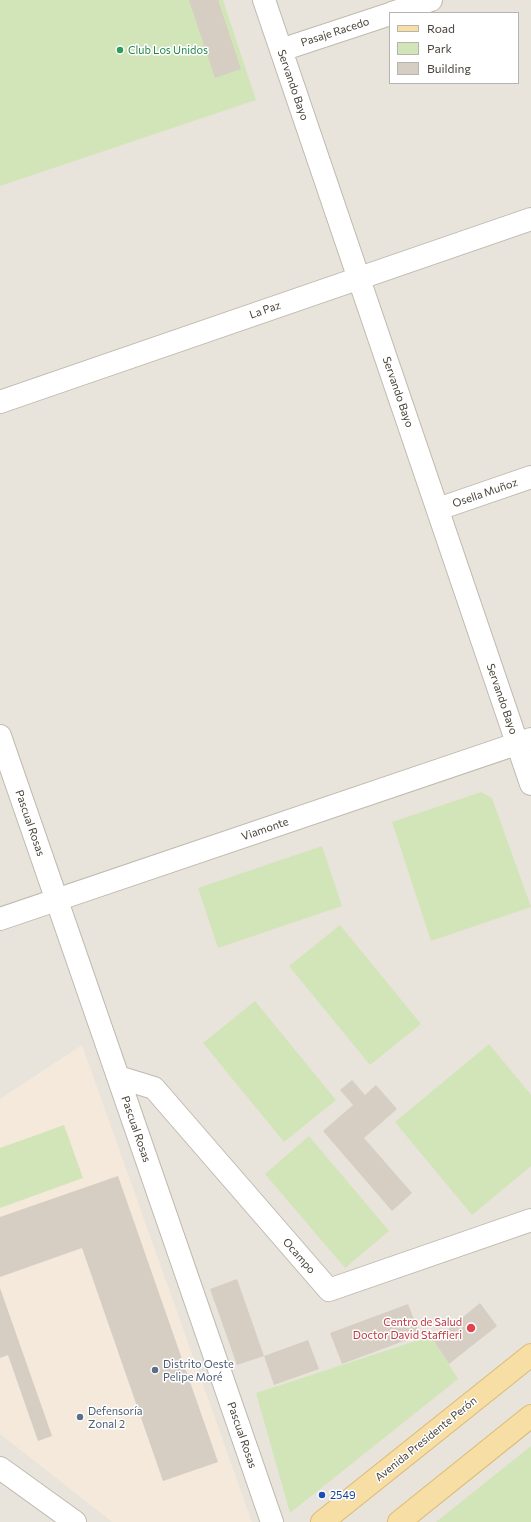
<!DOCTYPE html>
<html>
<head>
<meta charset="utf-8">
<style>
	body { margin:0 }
	#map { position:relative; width:531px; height:1522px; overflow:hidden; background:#f5f2ec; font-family:Commissioner,sans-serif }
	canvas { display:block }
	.legend { position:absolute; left:389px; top:12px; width:130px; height:72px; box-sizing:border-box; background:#fff; border:1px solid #b6b4b0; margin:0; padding:5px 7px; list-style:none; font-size:12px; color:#49433a }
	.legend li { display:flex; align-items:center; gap:8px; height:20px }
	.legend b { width:20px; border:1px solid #b6b4b0 }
</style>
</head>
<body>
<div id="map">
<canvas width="531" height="1522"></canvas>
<ul class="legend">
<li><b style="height:5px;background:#f6dea4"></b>Road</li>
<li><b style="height:11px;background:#d2e5b9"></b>Park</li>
<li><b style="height:11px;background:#d6cec3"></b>Building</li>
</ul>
</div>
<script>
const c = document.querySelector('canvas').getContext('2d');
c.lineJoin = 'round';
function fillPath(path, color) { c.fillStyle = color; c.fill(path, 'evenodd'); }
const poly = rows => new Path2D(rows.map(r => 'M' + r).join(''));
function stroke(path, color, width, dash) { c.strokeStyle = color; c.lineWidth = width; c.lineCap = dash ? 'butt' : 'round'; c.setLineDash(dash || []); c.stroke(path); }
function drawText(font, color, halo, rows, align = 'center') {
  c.font = font + ' Commissioner,sans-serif'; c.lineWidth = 3; c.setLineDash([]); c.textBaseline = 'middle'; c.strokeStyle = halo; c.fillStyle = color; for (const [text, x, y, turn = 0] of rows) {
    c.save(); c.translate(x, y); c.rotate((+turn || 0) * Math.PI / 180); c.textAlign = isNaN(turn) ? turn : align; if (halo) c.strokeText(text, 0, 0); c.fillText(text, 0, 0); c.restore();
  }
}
fillPath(poly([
	[0,0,531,0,531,1522,0,1522],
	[390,13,518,13,518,83,390,83]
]), '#e8e4db');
fillPath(poly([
	[82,1045,252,1522,112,1522,0,1434,0,1099]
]), '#f4e9da');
fillPath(poly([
	[0,0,223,0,256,100,0,186],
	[481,792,492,798,531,907,431,941,392,822],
	[322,846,342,906,218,948,198,888],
	[340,925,421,1024,370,1065,289,966],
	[255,1001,336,1100,284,1142,203,1043],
	[489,1044,531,1095,531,1166,472,1215,395,1122],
	[64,1125,83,1178,0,1208,0,1148],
	[309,1136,389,1231,345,1268,265,1174],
	[431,1336,458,1379,290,1513,256,1393],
	[531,1446,531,1522,436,1522]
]), '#d2e5b9');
fillPath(poly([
	[189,0,218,0,241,69,215,78],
	[352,1080,365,1095,376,1085,397,1109,364,1138,412,1193,392,1211,323,1131,353,1105,340,1090],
	[118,1176,218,1462,163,1481,82,1248,0,1277,0,1217],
	[237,1279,264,1356,237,1365,210,1289],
	[0,1288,52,1436,38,1441,8,1355,0,1358],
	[480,1303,497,1326,449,1364,434,1341],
	[408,1304,420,1335,342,1364,330,1333],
	[308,1340,319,1369,274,1385,264,1356]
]), '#d6cec3');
const minor = poly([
	[264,0,531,784],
	[392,13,431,0],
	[281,50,390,14],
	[0,402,531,219],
	[438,509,531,477],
	[0,736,272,1522],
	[0,919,531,739],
	[118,1077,154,1088,329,1290,531,1220],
	[0,1468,75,1522]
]);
const major = poly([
	[322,1522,531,1355],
	[399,1522,531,1416]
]);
stroke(minor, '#c0baaf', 24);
stroke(major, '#dbbb74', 24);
stroke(minor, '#fff', 22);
stroke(major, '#f6dea4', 22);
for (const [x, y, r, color] of [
	[120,50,4,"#2e9e5b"],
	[471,1328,5,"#e0444e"],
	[155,1370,4,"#5c6f8a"],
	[80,1417,4,"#5c6f8a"],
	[322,1495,4,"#1a4fb4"]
]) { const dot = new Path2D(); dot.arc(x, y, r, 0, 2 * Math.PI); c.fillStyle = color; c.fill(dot); stroke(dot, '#fff', 1.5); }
drawText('11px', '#49433a', '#fff', [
	["Pasaje Racedo",335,32,-18],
	["Servando Bayo",293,85,71],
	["La Paz",265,310,-19],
	["Servando Bayo",398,392,71],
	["Osella Muñoz",485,493,-19],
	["Servando Bayo",502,699,71],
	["Pascual Rosas",30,823,71],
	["Viamonte",265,829,-19],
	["Pascual Rosas",136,1129,71],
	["Ocampo",299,1256,49],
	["Pascual Rosas",242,1435,71],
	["Avenida Presidente Perón",426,1439,-39]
]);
drawText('11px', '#27864d', '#fff', [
	["Club Los Unidos",128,50]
], 'left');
drawText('11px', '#be3a42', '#fff', [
	["Centro de Salud",462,1322],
	["Doctor David Staffieri",462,1335]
], 'right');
drawText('11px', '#4e5e75', '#fff', [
	["Distrito Oeste",163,1364],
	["Pelipe Moré",163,1377],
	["Defensoría",88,1411],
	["Zonal 2",88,1424]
], 'left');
drawText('11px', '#164399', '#fff', [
	["2549",330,1495]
], 'left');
</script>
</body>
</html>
